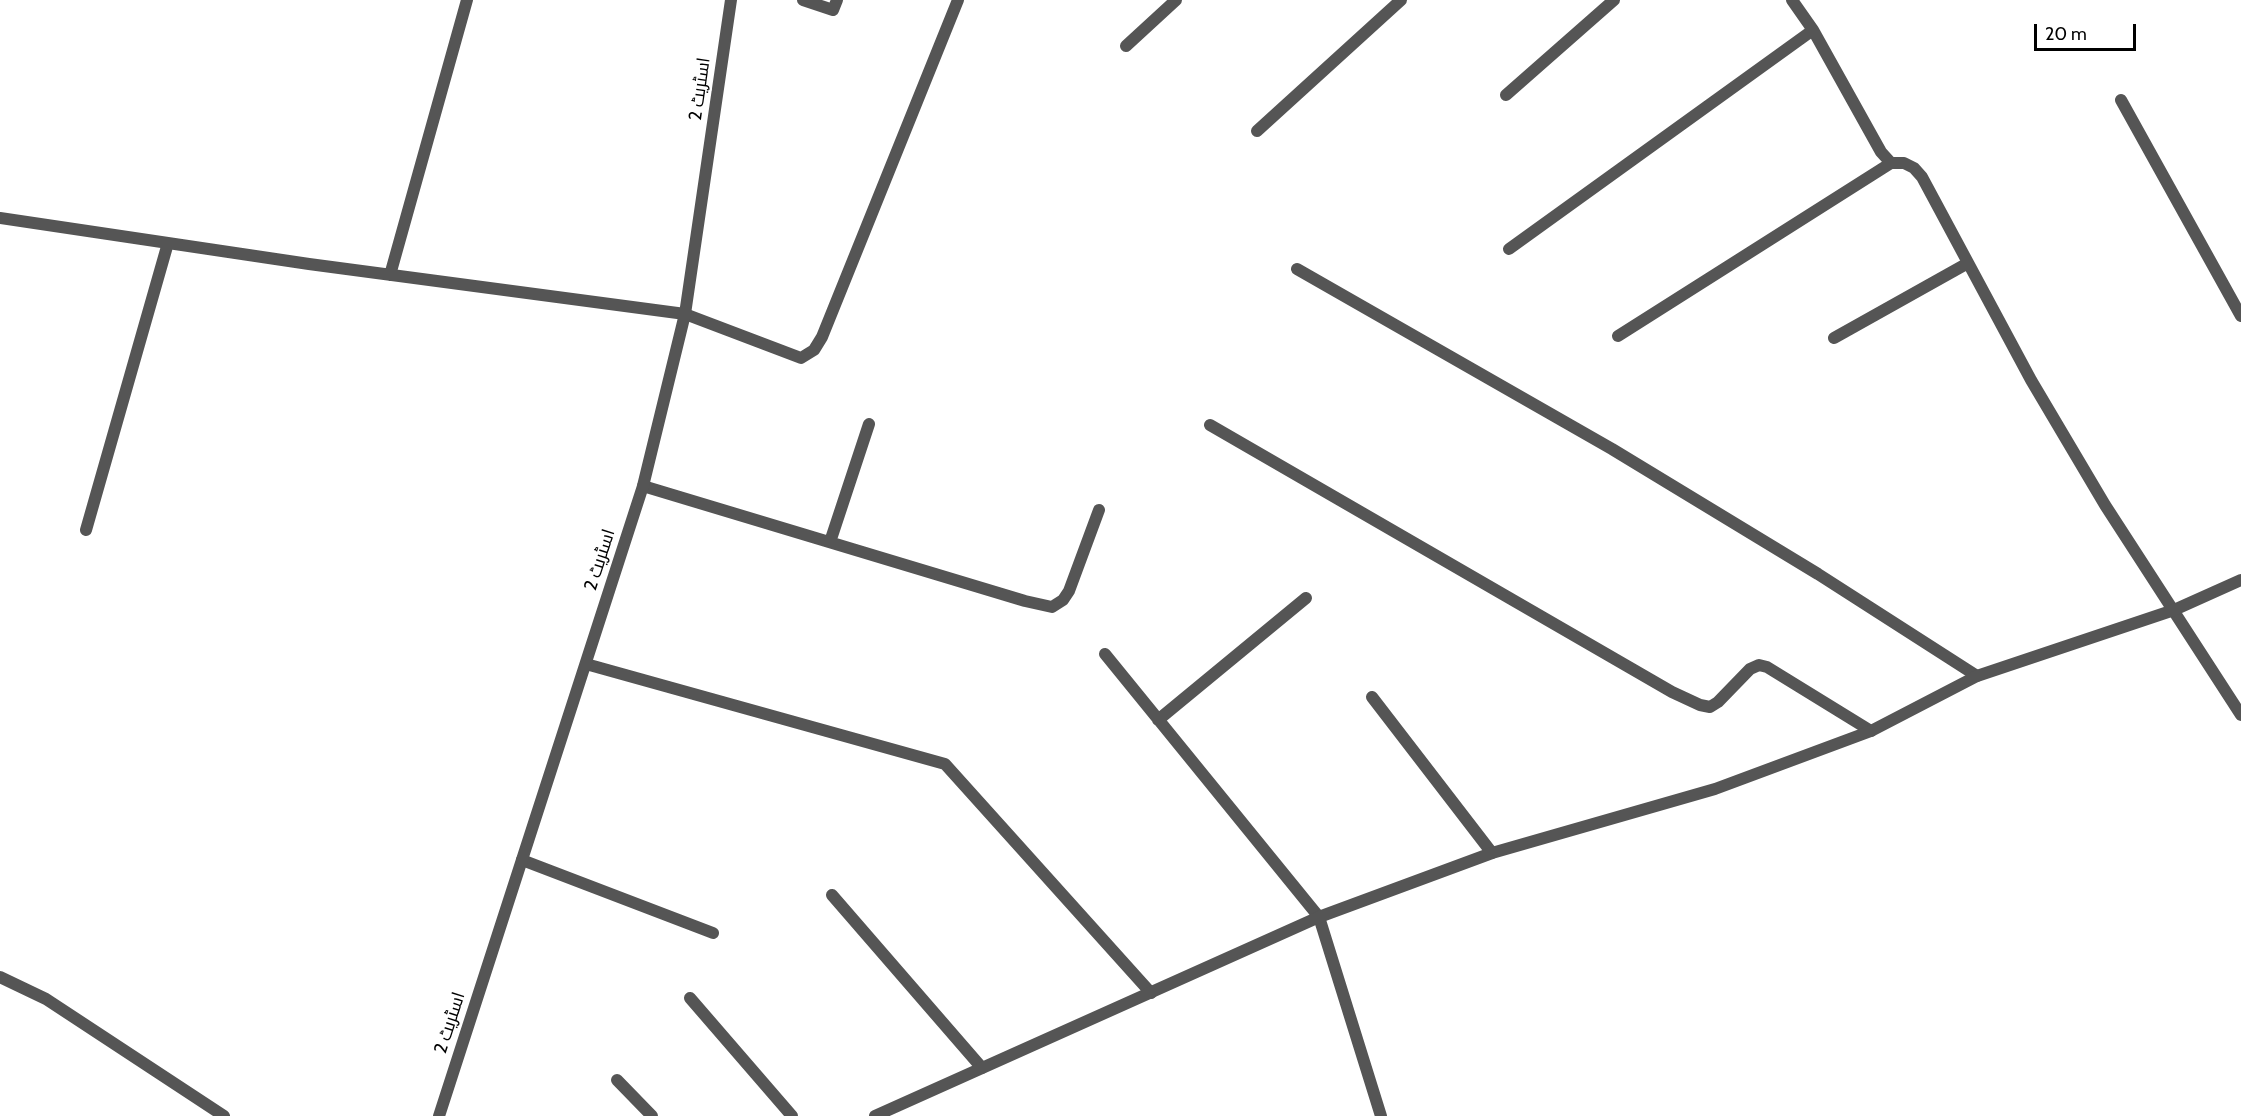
<!DOCTYPE html>
<html>
<head>
<meta charset="utf-8">
<style>
	body { margin:0 }
	#map { position:relative; width:2241px; height:1116px; overflow:hidden; background:#fff; font-family:Cabin,sans-serif }
	canvas { display:block }
	.scale { position:absolute; left:2034px; top:24px; width:102px; height:27px; box-sizing:border-box; border:3px solid #000; border-top:0; padding-left:8px; font-size:18px; line-height:21px; white-space:nowrap; color:#000; -webkit-text-stroke:4px #fff; paint-order:stroke }
</style>
</head>
<body>
<div id="map">
<canvas width="2241" height="1116"></canvas>
<div class="scale">20 m</div>
</div>
<script>
const c = document.querySelector('canvas').getContext('2d');
c.lineJoin = 'round';
const poly = rows => new Path2D(rows.map(r => 'M' + r).join(''));
function stroke(path, color, width, dash) { c.strokeStyle = color; c.lineWidth = width; c.lineCap = dash ? 'butt' : 'round'; c.setLineDash(dash || []); c.stroke(path); }
function drawText(font, color, halo, rows, align = 'center') {
  c.font = font + ' Cabin,Cairo,sans-serif'; c.lineWidth = 4.5; c.setLineDash([]); c.textBaseline = 'middle'; c.strokeStyle = halo; c.fillStyle = color; for (const [text, x, y, turn = 0] of rows) {
    c.save(); c.translate(x, y); c.rotate((+turn || 0) * Math.PI / 180); c.textAlign = isNaN(turn) ? turn : align; if (halo) c.strokeText(text, 0, 0); c.fillText(text, 0, 0); c.restore();
  }
}
stroke(poly([
	[803,0,833,10,837,0],
	[1792,0,1813,30,1881,152,1891,163,1904,163,1914,168,1922,177,2031,380,2105,505,2241,715],
	[1126,46,1176,0],
	[1506,95,1614,0],
	[2121,100,2241,316],
	[1257,131,1401,0],
	[0,218,309,264,685,314,801,358,814,350,822,337,958,0],
	[1509,249,1813,30],
	[1297,269,1612,449,1818,574,1977,676],
	[390,275,467,0],
	[1618,336,1891,163],
	[1834,338,1968,263],
	[1210,425,1672,692,1700,705,1710,707,1718,702,1750,669,1759,665,1767,667,1871,731],
	[643,486,1025,601,1052,607,1063,600,1069,591,1099,510],
	[86,530,168,243],
	[830,542,869,424],
	[1105,654,1319,917,1381,1116],
	[586,664,945,764,1151,993],
	[1372,697,1492,853],
	[1158,720,1306,598],
	[522,860,713,933],
	[832,895,982,1068],
	[0,977,46,999,224,1116],
	[690,998,792,1116],
	[617,1080,652,1116]
]), '#555', 12);
stroke(poly([
	[439,1116,643,486,685,314,731,0],
	[875,1116,1319,917,1492,853,1715,789,1871,731,1977,676,2174,610,2241,580]
]), '#555', 12);
drawText('18px', '#000', '#fff', [
	["اسٹریٹ 2",700,89,-82],
	["اسٹریٹ 2",600,560,-72],
	["اسٹریٹ 2",450,1023,-72]
]);
</script>
</body>
</html>
